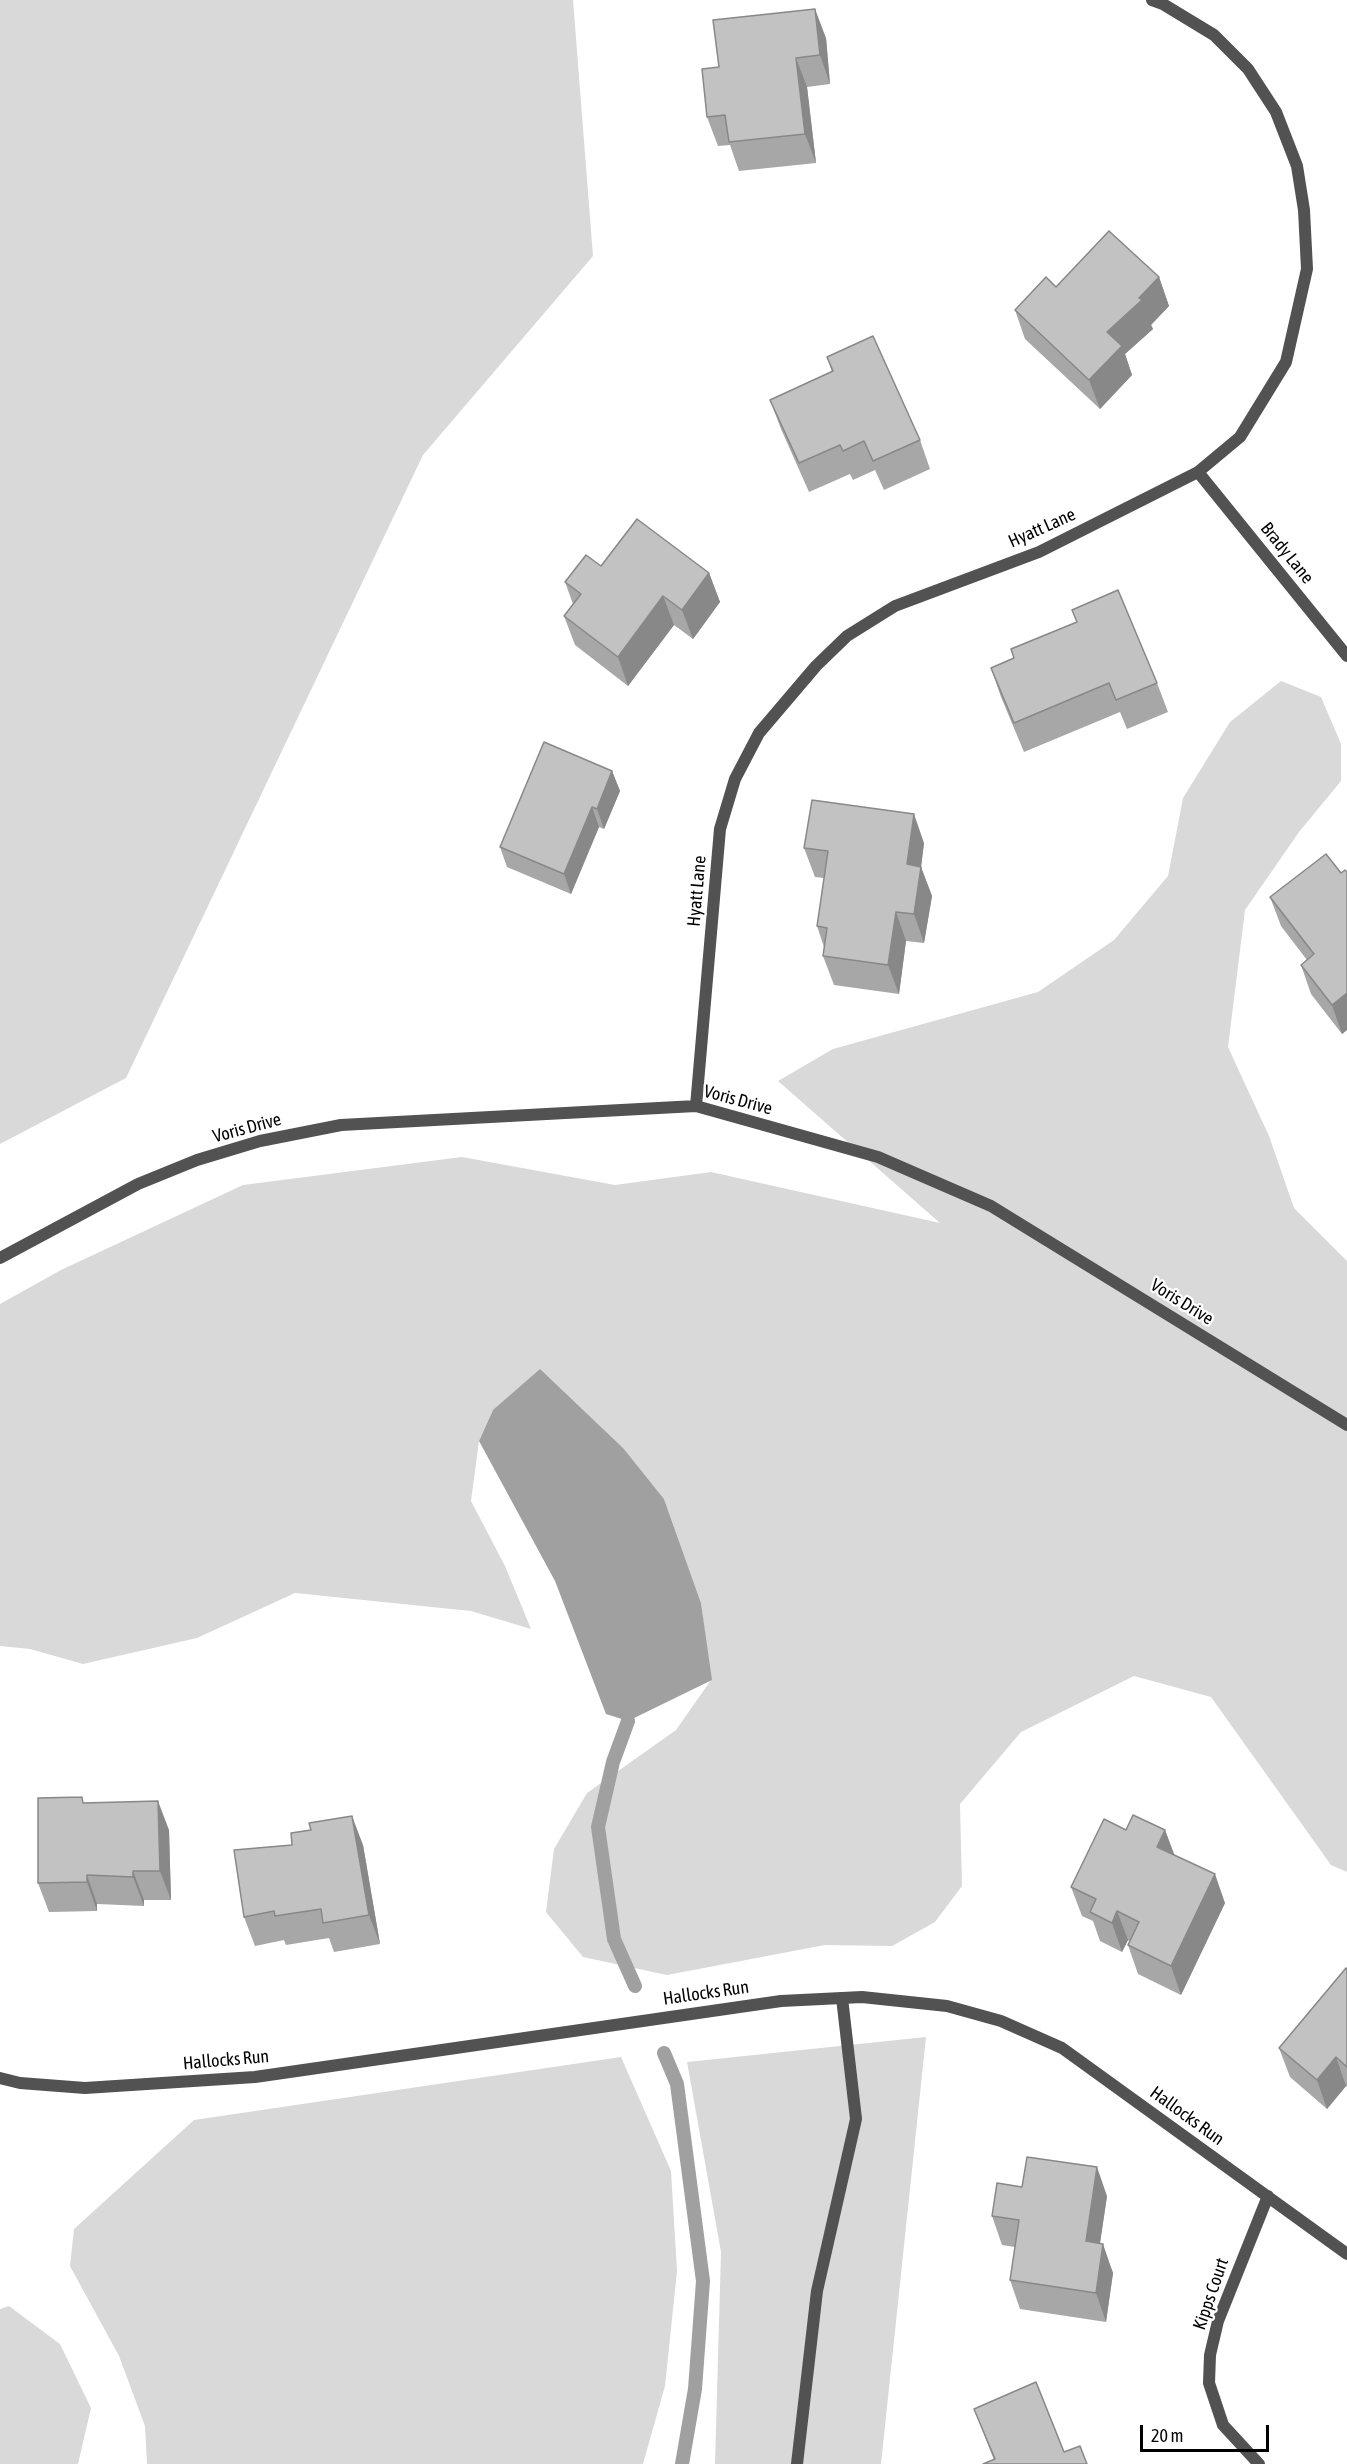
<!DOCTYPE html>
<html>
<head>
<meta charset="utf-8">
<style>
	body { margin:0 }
	#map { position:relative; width:1347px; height:2464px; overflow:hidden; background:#fff; font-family:"Asap Condensed",sans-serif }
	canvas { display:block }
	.scale { position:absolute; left:1140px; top:2425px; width:129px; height:27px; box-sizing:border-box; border:3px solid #000; border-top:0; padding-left:8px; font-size:18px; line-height:21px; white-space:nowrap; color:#000; -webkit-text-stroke:4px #fff; paint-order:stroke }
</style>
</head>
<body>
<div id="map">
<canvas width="1347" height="2464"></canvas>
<div class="scale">20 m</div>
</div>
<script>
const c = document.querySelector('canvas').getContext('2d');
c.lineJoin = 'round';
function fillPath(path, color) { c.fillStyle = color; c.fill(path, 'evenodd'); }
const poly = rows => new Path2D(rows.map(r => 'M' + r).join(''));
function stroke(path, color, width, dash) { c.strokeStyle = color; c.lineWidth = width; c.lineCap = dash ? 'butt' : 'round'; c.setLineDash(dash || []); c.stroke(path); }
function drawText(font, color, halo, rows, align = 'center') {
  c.font = font + ' "Asap Condensed",sans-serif'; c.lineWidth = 4.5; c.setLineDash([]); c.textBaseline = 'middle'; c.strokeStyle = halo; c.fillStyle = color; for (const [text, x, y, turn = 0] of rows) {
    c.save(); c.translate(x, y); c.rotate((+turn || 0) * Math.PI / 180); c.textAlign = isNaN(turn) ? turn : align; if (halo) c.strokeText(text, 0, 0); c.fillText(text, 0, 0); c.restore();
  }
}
fillPath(poly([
	[0,0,573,0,593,256,423,455,126,1078,0,1144],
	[1281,681,1321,697,1341,744,1341,781,1299,832,1245,910,1228,1047,1269,1136,1294,1208,1347,1261,1347,1872,1331,1865,1211,1697,1134,1676,1021,1732,960,1804,962,1886,935,1922,892,1946,825,1945,667,1975,583,1957,546,1912,554,1849,587,1793,676,1730,711,1680,701,1603,664,1499,624,1449,493,1410,479,1441,471,1501,505,1566,531,1629,471,1611,295,1593,197,1638,83,1664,30,1649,0,1646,0,1304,61,1270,243,1185,462,1157,615,1185,711,1172,940,1223,778,1081,833,1049,1038,992,1114,940,1168,876,1183,798,1230,722],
	[926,2037,881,2464,715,2464,721,2252,687,2062],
	[621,2057,671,2171,677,2271,665,2386,643,2464,147,2464,145,2426,119,2356,70,2266,74,2229,194,2120],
	[9,2306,60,2344,91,2408,78,2464,0,2464,0,2309]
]), '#d9d9d9');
fillPath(poly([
	[540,1369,624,1449,664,1499,701,1603,712,1680,628,1721,606,1714,555,1581,479,1441,493,1410]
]), '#a0a0a0');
stroke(poly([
	[628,1721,613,1762,598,1827,614,1939,635,1986],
	[664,2053,677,2084,703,2281,695,2389,682,2464]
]), '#a0a0a0', 14);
stroke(poly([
	[797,2464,817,2291,856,2119,842,1998]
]), '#525252', 12);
stroke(poly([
	[1198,472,1347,656],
	[696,1106,720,829,735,779,759,733,816,666,847,636,895,606,1039,552,1198,472,1240,437,1286,362,1307,269,1304,210,1297,166,1276,112,1248,69,1214,35,1163,4,1152,0],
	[0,1258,138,1184,197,1160,260,1141,341,1125,696,1106,878,1157,991,1206,1347,1425],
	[0,2078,20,2083,85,2088,255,2077,781,2001,862,1997,947,2006,1001,2021,1062,2048,1347,2254],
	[1259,2464,1223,2425,1209,2383,1210,2355,1218,2321,1268,2196]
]), '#525252', 12);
fillPath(poly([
	[826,38,830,84,807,87,816,163,739,171,730,145,718,146,707,117,719,67],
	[1159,277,1169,306,1151,325,1153,329,1125,354,1132,375,1100,409,1025,339,1015,310,1056,287],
	[827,357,920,440,930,469,884,490,875,470,853,480,850,474,809,492,781,429,770,400,832,372],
	[601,566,709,573,720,602,693,639,674,625,628,686,575,645,564,616,573,604,565,582],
	[1072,610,1157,683,1168,712,1127,729,1120,712,1024,752,1001,697,991,668,1014,658,1077,622],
	[612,771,620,791,604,829,599,827,571,894,507,867,500,847],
	[924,843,921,867,932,896,924,943,906,941,899,994,834,985,823,956,824,947,817,926,824,878,815,877,804,848],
	[1347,872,1347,1030,1342,1034,1311,994,1301,965,1307,960,1281,926,1270,897,1341,873],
	[84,1803,169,1830,171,1900,144,1900,144,1906,97,1904,97,1911,49,1912,38,1883],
	[311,1830,363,1845,380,1944,334,1952,329,1938,286,1945,284,1940,255,1946,244,1917,292,1845],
	[1126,1830,1165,1830,1174,1855,1225,1903,1181,1995,1138,1974,1128,1945,1129,1941,1128,1940,1122,1952,1100,1941,1093,1921,1082,1916,1071,1887],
	[1347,1969,1347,2087,1346,2086,1327,2109,1290,2077,1279,2048],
	[1022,2187,1107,2196,1100,2243,1113,2273,1106,2322,1020,2309,1010,2280,1015,2247,1002,2245,992,2216],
	[974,2409,1064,2452,994,2460]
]), '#a7a7a7');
fillPath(poly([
	[815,9,826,38,830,84,820,55],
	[796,58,807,87,816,163,805,134],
	[1159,277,1169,306,1151,325,1153,329,1125,354,1132,375,1100,409,1089,380,1107,332],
	[709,573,720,602,693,639,682,610],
	[663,596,674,625,628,686,618,657],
	[612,771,620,791,604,829,597,809],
	[592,807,599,827,571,894,564,874],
	[914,814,924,843,919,883,921,867,932,896,924,943,914,914,907,864],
	[896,912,906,941,899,994,888,965],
	[1347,993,1347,1030,1342,1034,1332,1005],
	[158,1801,169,1830,171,1900,160,1871],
	[352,1816,363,1845,380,1944,369,1915],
	[1165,1830,1176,1859,1157,1847],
	[133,1871,144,1900,144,1906,133,1877],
	[1215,1874,1225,1903,1181,1995,1171,1966],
	[87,1875,97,1904,97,1911,87,1882],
	[1117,1911,1128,1940,1122,1952,1112,1923],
	[1336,2057,1346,2086,1327,2109,1317,2080],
	[1097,2167,1107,2196,1096,2270,1086,2241],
	[1103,2244,1113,2273,1106,2322,1096,2293]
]), '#888');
const building = poly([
	[815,9,820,55,796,58,805,134,729,142,725,115,707,117,702,69,719,67,713,20,815,9],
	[1109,231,1159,277,1139,298,1142,300,1107,332,1122,346,1089,380,1015,310,1046,277,1056,287,1109,231],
	[873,336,920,440,873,461,864,441,843,451,840,445,799,463,770,400,833,371,827,357,873,336],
	[637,519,709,573,682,610,663,596,618,657,564,616,581,594,565,582,586,555,601,566,637,519],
	[1118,590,1157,683,1116,700,1109,683,1014,723,991,668,1014,658,1011,649,1077,622,1072,610,1118,590],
	[544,742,612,771,597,809,592,807,564,874,500,847,544,742],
	[812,800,914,814,907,864,921,867,914,914,896,912,888,965,823,956,827,928,817,926,828,851,804,848,812,800],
	[1326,854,1341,873,1345,870,1347,872,1347,993,1332,1005,1301,965,1314,954,1270,897,1326,854],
	[82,1797,83,1803,158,1801,160,1871,133,1871,133,1877,87,1875,87,1882,38,1883,38,1798,82,1797],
	[1133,1815,1165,1830,1157,1847,1215,1874,1171,1966,1128,1945,1139,1922,1117,1911,1112,1923,1090,1912,1096,1899,1071,1887,1104,1819,1126,1830,1133,1815],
	[352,1816,369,1915,323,1923,321,1909,275,1916,274,1911,244,1917,234,1850,292,1845,291,1833,311,1830,309,1823,352,1816],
	[1346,1968,1347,1969,1347,2067,1336,2057,1317,2080,1279,2048,1346,1968],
	[1027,2157,1097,2167,1086,2241,1103,2244,1096,2293,1010,2280,1019,2220,992,2216,997,2183,1022,2187,1027,2157],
	[1036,2382,1064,2452,1080,2446,1087,2464,983,2464,995,2459,974,2409,1036,2382]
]);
fillPath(building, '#c2c2c2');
stroke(building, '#888', 1.5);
drawText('18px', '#000', '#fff', [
	["Hyatt Lane",1042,528,-24],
	["Brady Lane",1287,553,51],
	["Hyatt Lane",697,891,-85],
	["Voris Drive",738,1100,15],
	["Voris Drive",247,1128,-15],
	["Voris Drive",1182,1302,32],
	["Hallocks Run",706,1993,-8],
	["Hallocks Run",226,2060,-5],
	["Hallocks Run",1187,2116,36],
	["Kipps Court",1211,2294,-71]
]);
</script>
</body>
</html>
